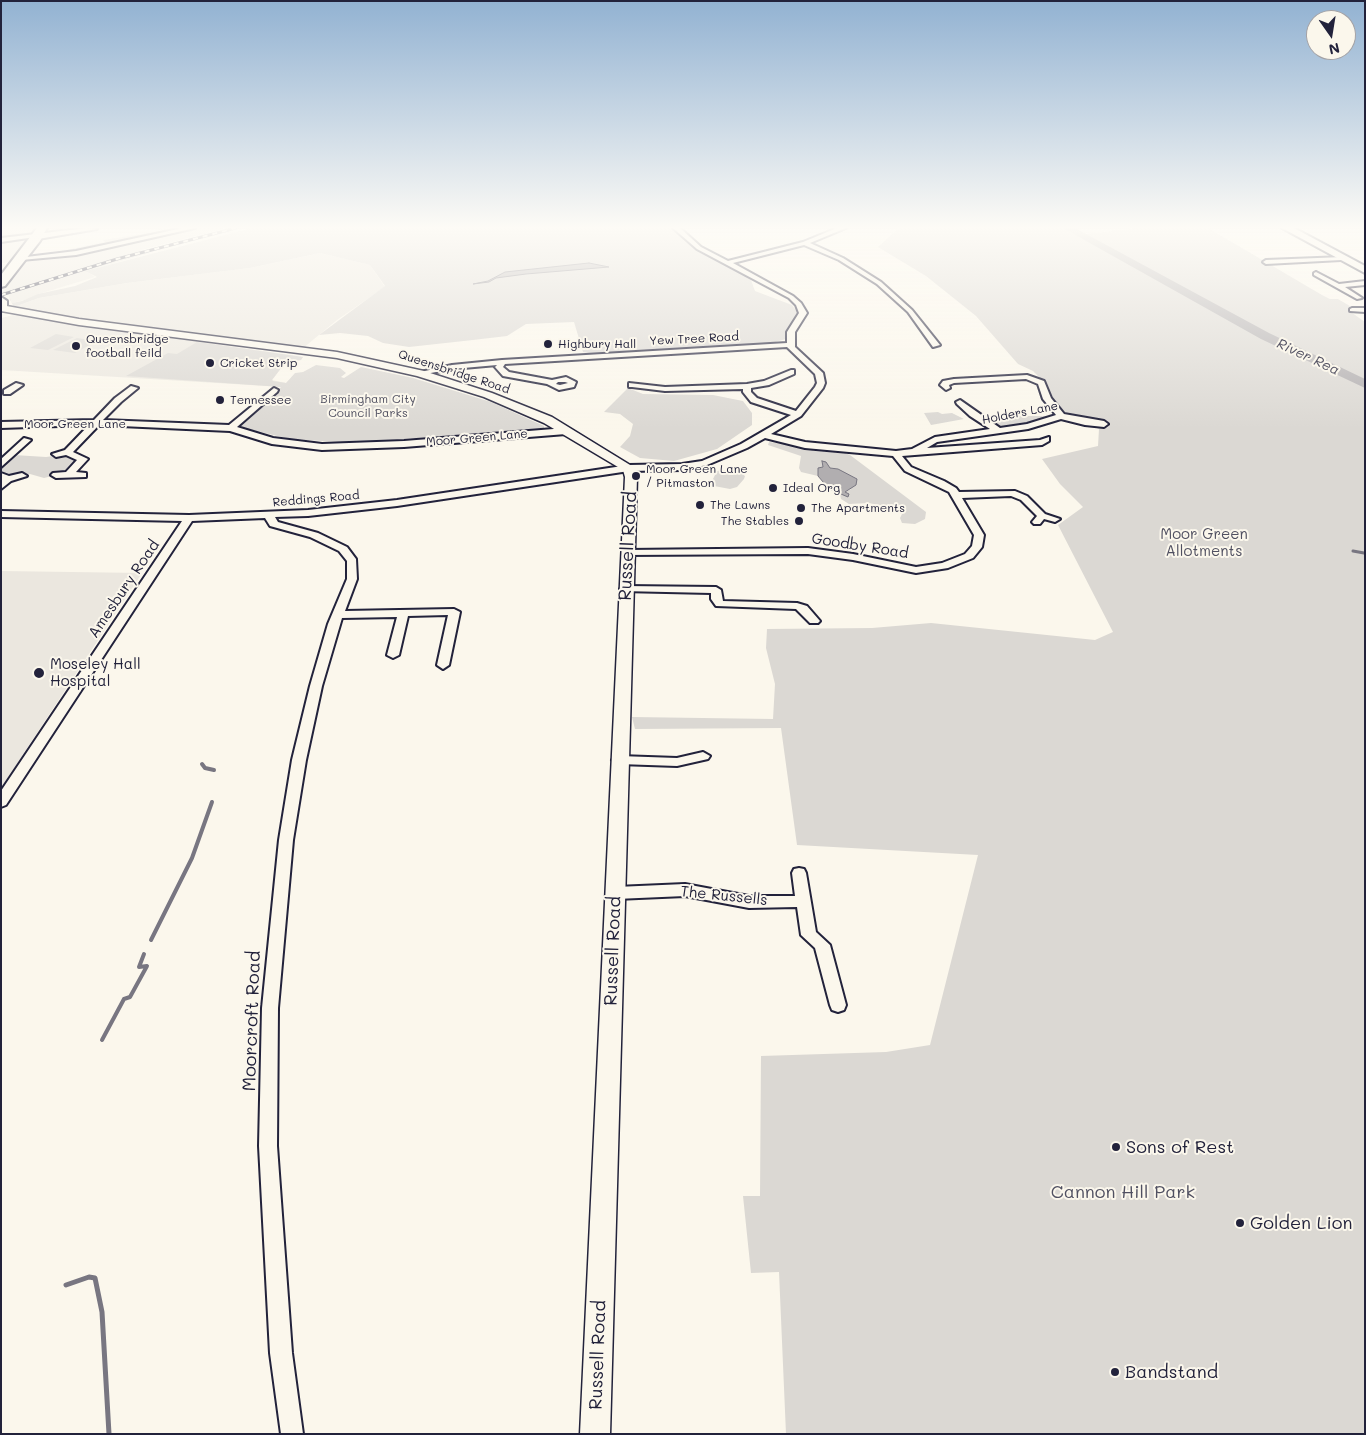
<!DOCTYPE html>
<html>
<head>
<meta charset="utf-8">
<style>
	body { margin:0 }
	#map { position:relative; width:1366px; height:1435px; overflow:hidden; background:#fbf7ec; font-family:Mali,sans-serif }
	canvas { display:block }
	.frame { position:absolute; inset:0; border:2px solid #22223b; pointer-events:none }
	.north { position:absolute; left:1306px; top:10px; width:50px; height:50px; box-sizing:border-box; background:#fbf7ec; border:1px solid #a4a2a5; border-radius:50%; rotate:167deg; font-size:14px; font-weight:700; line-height:20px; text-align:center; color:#22223b }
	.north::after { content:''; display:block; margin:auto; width:18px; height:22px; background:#22223b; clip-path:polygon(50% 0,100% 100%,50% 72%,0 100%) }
</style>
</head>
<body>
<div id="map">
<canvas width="1366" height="1435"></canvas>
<div class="frame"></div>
<div class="north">N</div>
</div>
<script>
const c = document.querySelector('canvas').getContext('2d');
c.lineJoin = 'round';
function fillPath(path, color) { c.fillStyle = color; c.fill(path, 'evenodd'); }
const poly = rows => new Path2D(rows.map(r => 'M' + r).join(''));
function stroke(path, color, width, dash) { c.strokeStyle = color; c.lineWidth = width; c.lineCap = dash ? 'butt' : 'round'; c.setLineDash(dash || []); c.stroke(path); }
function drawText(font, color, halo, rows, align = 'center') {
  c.font = font + ' Mali,sans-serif'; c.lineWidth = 4; c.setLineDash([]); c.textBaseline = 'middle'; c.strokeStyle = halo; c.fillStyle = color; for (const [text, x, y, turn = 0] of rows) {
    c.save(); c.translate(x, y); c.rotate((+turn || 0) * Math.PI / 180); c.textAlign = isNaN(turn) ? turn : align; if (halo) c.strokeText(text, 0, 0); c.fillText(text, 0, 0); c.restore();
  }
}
fillPath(poly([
	[1,228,37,228,12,262,1,263,1,245,5,237,1,237],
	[195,228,226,228,141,250,150,253,86,271,95,277,39,294,29,299,12,303,9,295,1,296,1,284,9,283,27,260,77,255],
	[320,253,370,265,385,287,337,320,302,349,151,330,14,307,39,298,127,283,250,268],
	[14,315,297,356,303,357,301,360,285,363,272,380,286,383,283,387,1,370,1,318],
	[1,571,142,573,1,788]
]), '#ebe7df');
fillPath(poly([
	[186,228,138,239,65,253,66,250,105,242,103,240,161,231,158,229],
	[252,228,673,228,697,248,742,273,751,280,755,291,792,305,798,313,787,331,786,339,768,344,595,354,583,352,574,322,526,324,507,336,473,340,409,347,383,343,368,336,340,333,319,335,385,286,370,265,320,253,250,268,127,283,39,298,14,307,10,300,9,295,12,303,22,301,38,294,75,286,97,277,85,271],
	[899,228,1068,228,1080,235,1135,228,1208,228,1322,295,1330,299,1338,299,1355,309,1348,310,1365,322,1365,1434,786,1434,779,1272,751,1273,743,1196,760,1196,761,1056,886,1052,930,1045,978,855,797,845,781,728,635,729,632,717,773,719,775,684,766,648,767,629,872,628,931,623,1095,640,1113,632,1058,525,1083,507,1060,484,1042,459,1098,446,1099,429,1065,412,1054,402,1043,381,1033,371,1018,364,976,316,926,276,878,247],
	[56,334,74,337,48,350,30,348],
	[77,338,97,341,75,353,53,350],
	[197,342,303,357,301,360,285,363,272,380,273,381,286,383,295,373,303,372,316,365,340,368,346,373,341,377,344,378,361,367,413,378,491,402,544,426,544,428,354,443,290,439,239,427,281,387,126,376,168,353,177,354],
	[628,388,643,394,713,395,743,401,752,413,752,425,717,449,674,461,640,458,620,447,630,436,633,424,620,414,604,412],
	[938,412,942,414,952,413,964,419,931,425,924,413],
	[999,416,1046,416,1027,424,1007,428,996,426,985,418],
	[769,442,840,451,850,455,926,512,925,519,915,524,902,523,900,518,902,514,888,507,869,503,849,504,841,499,840,494,848,496,845,492,851,489,838,469,830,468,822,461,823,467,818,471,818,476,801,472,799,468,801,456,768,445],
	[67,454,80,459,68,472,44,478,30,474,10,477,1,473,1,467,14,455,46,457],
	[723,470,741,473,745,476,744,479,737,487,730,489,714,486,711,483,717,471]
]), '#dbd8d3');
const water = poly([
	[589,263,609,267,526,274,496,278,489,282,473,284,488,281,505,272,589,263],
	[822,461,826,462,830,468,838,469,857,479,856,485,845,492,849,494,848,497,829,489,818,476,818,468,823,467,822,461]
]);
fillPath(water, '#b1aeb0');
stroke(water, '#787681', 1);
stroke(poly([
	[1353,551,1364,553]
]), '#787681', 3);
stroke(poly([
	[202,764,205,768,214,770],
	[151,940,192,858,212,802],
	[102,1040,124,999,130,997,147,966,139,967,144,954]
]), '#787681', 4);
stroke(poly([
	[66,1285,89,1277,95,1278,102,1312,109,1434]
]), '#787681', 5);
fillPath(poly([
	[1063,228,1075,228,1269,333,1365,379,1365,388,1261,339,1063,228]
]), '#b1aeb0');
const street = poly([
	[87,228,97,229,38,239,35,237,1,242,1,238,87,228],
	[183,228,195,228,76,255,21,260,18,258,76,251,183,228],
	[673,228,680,228,701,247,728,261,803,242,837,228,846,228,810,243,843,258,881,282,912,310,940,345,933,347,908,312,877,284,839,260,804,245,733,263,793,296,801,303,807,313,795,332,795,347,823,373,825,383,823,388,801,416,771,434,805,442,896,451,912,449,935,437,990,429,970,416,957,404,956,402,960,400,1000,428,1027,424,1056,415,1043,399,1038,384,1026,379,954,383,949,385,950,388,946,390,940,385,943,381,954,379,1027,375,1044,381,1051,398,1064,414,1104,421,1108,424,1104,427,1085,425,1061,419,1028,429,937,442,927,448,1040,440,1049,437,1049,441,1042,445,902,456,911,467,944,481,956,488,959,492,1015,491,1027,496,1045,514,1060,519,1055,522,1044,519,1040,524,1034,524,1032,522,1037,516,1021,500,1011,496,962,498,984,535,982,547,973,558,948,568,916,573,853,560,808,554,624,555,624,551,628,550,808,548,853,554,916,567,942,563,965,554,972,546,974,535,949,492,905,471,893,456,805,448,765,438,747,448,707,465,682,470,629,471,397,506,308,516,275,517,278,522,318,533,347,547,356,559,357,579,345,611,454,609,460,612,449,665,443,669,437,665,448,615,408,616,399,655,393,658,387,655,397,617,342,618,322,686,306,760,293,840,278,1008,277,1146,292,1353,303,1434,281,1434,270,1353,259,1146,262,1008,279,840,292,760,310,686,328,624,347,579,347,561,339,551,310,537,270,526,265,518,192,521,6,805,1,807,1,791,182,521,1,517,1,511,189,515,308,510,397,500,629,465,682,464,702,461,741,444,791,415,751,402,743,392,743,389,665,391,632,387,629,387,629,383,665,387,747,384,764,381,791,370,794,370,794,374,769,385,751,388,751,392,757,398,796,411,815,387,817,383,815,374,787,347,505,364,503,367,509,372,552,380,566,377,576,382,574,387,559,390,547,384,503,376,495,367,497,365,452,369,420,375,416,373,452,365,502,360,787,343,787,332,799,313,796,305,789,298,697,249,673,228],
	[558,382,565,382,568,383,560,385,556,384,558,382],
	[1343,257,1341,260,1266,264,1263,262,1266,260,1343,257],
	[1316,272,1339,284,1365,281,1365,285,1345,287,1362,298,1357,299,1314,275,1314,273,1316,272],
	[1352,308,1365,308,1365,312,1350,311,1350,309,1352,308],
	[16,383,23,385,10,394,4,394,4,390,16,383],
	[131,386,138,388,121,402,103,420,229,425,274,388,278,390,277,392,237,427,273,438,322,444,404,441,566,428,570,431,566,434,404,447,322,450,272,444,230,431,99,425,73,452,88,459,76,472,86,473,86,477,56,478,51,475,53,473,66,472,77,460,66,455,56,457,52,454,65,450,89,425,1,428,1,422,94,420,115,398,131,386],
	[24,438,31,440,1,467,1,459,24,438],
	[1,473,9,476,22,473,27,476,11,481,1,489,1,473],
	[625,586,716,587,721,590,723,601,797,603,807,606,820,621,818,623,810,623,796,609,716,606,711,599,711,593,621,591,620,589,625,586],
	[703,752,710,756,708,759,677,766,619,764,612,760,619,756,677,758,703,752],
	[799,868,804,869,806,873,816,932,830,945,846,1005,844,1010,838,1012,832,1010,830,1005,815,948,801,935,797,907,749,908,685,896,616,899,611,897,609,893,611,889,616,887,685,884,749,896,795,896,792,873,794,869,799,868]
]);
const secondary = poly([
	[1,305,79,319,337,352,424,371,492,393,552,417,635,468,637,477,610,1434,580,1434,625,477,623,470,544,423,484,397,417,376,337,358,79,325,1,311,1,305]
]);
const primary = poly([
	[1282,228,1294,228,1365,266,1365,273,1282,228]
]);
const highway = poly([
	[37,228,47,228,40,241,5,286,1,287,1,275,37,228],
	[1,297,7,301,7,307,1,311,1,297]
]);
stroke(street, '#22223b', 4);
stroke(secondary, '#22223b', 3);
stroke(primary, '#22223b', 4);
stroke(highway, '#22223b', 4);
fillPath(street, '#fbf7ec');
fillPath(secondary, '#fbf7ec');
fillPath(primary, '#fbf7ec');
fillPath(highway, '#fbf7ec');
const rail = poly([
	[1,295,117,259,236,228]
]);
stroke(rail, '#22223b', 3);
stroke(rail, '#fbf7ec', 2, [5]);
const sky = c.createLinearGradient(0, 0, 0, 429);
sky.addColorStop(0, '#92b2d2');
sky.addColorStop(0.53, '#fdfbf6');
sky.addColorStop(1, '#fdfbf600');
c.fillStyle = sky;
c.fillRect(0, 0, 1366, 429);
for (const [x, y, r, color] of [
	[548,344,5,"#22223b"],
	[76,346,5,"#22223b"],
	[210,363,5,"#22223b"],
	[220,400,5,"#22223b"],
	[636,476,5,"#22223b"],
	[773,488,5,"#22223b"],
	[700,505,5,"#22223b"],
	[801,508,5,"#22223b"],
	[799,521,5,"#22223b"],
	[39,673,6,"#22223b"],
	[1116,1147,5,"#22223b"],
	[1240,1223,5,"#22223b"],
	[1115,1372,5,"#22223b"]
]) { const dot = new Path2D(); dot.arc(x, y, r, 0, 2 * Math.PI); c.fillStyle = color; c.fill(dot); stroke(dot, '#fbf7ec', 2); }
drawText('12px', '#22223b', '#fbf7ec', [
	["Queensbridge",86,339],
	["football feild",86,353],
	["Highbury Hall",558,344],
	["Cricket Strip",220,363],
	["Tennessee",230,400],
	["Moor Green Lane",646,469],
	["/ Pitmaston",646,483],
	["Ideal Org",783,488],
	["The Lawns",710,505],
	["The Apartments",811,508],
	["The Stables",789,521,"right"]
], 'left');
drawText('12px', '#22223b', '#fbf7ec', [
	["Yew Tree Road",694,339,-3],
	["Queensbridge Road",454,372,18],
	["Holders Lane",1020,413,-11],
	["Moor Green Lane",75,424],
	["Moor Green Lane",477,438,-5],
	["Reddings Road",316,499,-5]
]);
drawText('12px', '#505061', '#fbf7ec', [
	["Birmingham City",368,399],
	["Council Parks",368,413]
]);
drawText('italic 14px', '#545364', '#fbf7ec', [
	["River Rea",1308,357,25]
]);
drawText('15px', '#505061', '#fbf7ec', [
	["Moor Green",1204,534],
	["Allotments",1204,551]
]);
drawText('15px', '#22223b', '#fbf7ec', [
	["Goodby Road",860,546,9],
	["Amesbury Road",124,589,-56],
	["The Russells",724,896,6]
]);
drawText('15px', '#22223b', '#fbf7ec', [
	["Moseley Hall",50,664],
	["Hospital",50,681]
], 'left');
drawText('18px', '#22223b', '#fbf7ec', [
	["Russell Road",628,546,-87],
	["Russell Road",613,951,-88],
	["Moorcroft Road",252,1021,-88],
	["Russell Road",598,1355,-88]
]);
drawText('18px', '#22223b', '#fbf7ec', [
	["Sons of Rest",1126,1147],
	["Golden Lion",1250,1223],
	["Bandstand",1125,1372]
], 'left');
drawText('18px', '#505061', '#fbf7ec', [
	["Cannon Hill Park",1123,1192]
]);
</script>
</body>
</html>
